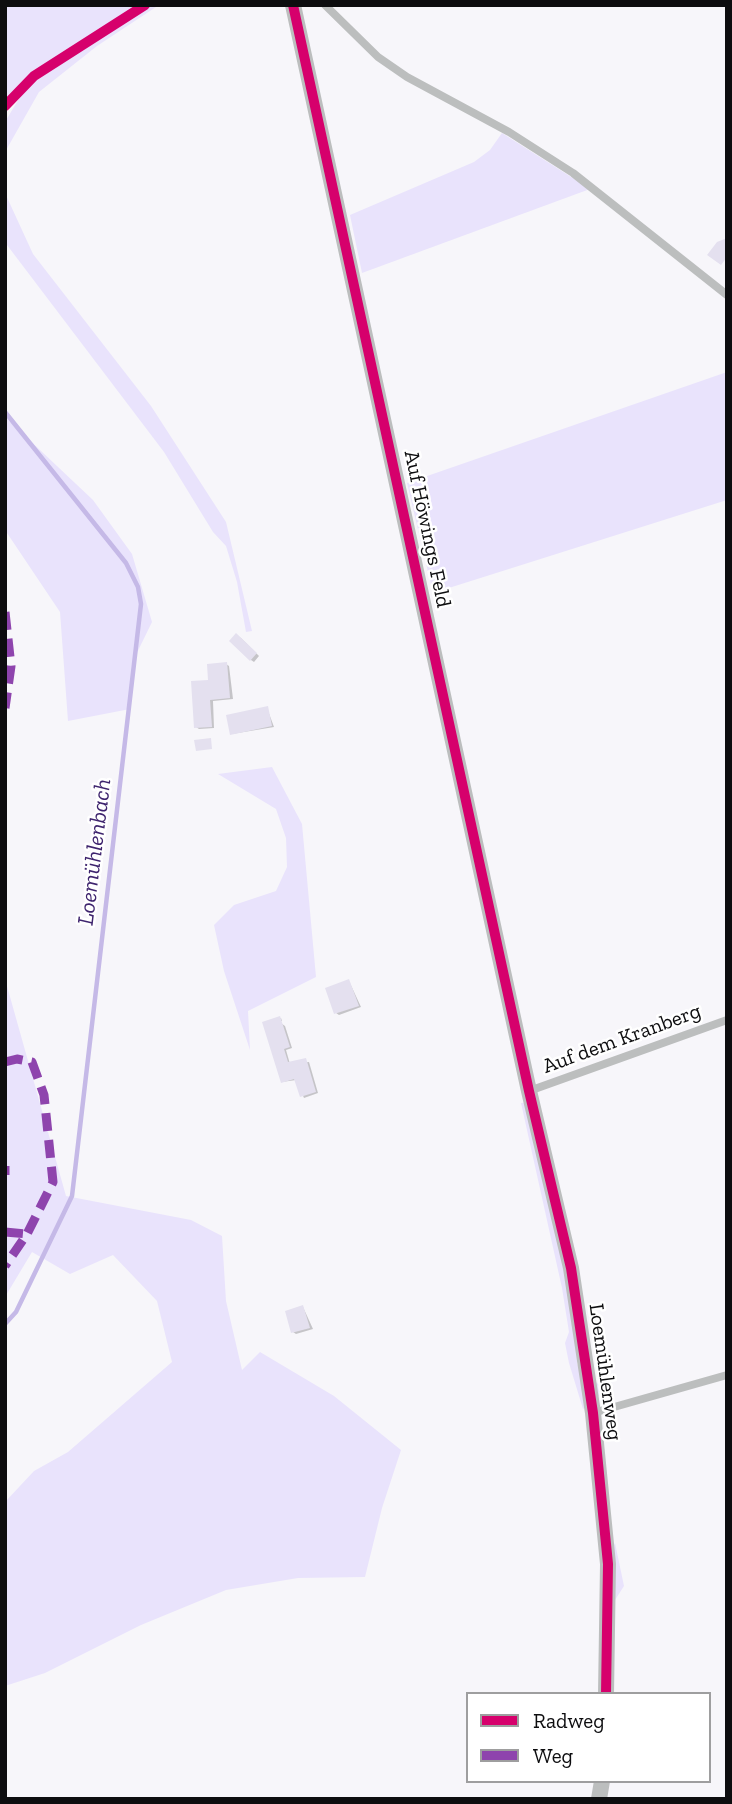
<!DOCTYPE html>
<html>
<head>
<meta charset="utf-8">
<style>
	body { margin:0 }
	#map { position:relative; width:732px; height:1804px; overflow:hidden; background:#f7f6fa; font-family:"Zilla Slab",serif }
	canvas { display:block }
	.frame { position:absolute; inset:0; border:7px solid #0d0d0f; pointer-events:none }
	.legend { position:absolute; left:466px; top:1692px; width:245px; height:91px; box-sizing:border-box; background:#fff; border:2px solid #9e9e9f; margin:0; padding:9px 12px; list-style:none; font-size:21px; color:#0d0d0f }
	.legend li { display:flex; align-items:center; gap:14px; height:35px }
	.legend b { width:35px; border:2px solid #9e9e9f }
</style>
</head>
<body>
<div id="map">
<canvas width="732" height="1804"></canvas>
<div class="frame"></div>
<ul class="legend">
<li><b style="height:9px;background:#d6006c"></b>Radweg</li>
<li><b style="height:9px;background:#8e44ad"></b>Weg</li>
</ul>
</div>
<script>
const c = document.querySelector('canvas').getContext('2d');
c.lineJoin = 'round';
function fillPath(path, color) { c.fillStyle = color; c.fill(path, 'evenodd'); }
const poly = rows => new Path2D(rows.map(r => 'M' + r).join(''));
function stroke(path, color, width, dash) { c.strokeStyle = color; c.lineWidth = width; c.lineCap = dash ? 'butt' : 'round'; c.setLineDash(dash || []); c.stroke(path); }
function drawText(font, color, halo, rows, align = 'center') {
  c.font = font + ' "Zilla Slab",serif'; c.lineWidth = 5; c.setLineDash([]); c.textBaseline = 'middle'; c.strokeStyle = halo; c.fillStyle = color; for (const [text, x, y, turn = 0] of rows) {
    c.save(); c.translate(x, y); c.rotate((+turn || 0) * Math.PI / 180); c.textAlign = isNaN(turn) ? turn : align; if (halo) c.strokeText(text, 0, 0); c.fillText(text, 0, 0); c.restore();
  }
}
fillPath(poly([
	[5,5,159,5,97,46,39,92,5,152,5,122,27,85,5,106],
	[502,133,590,189,362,273,350,215,474,162,490,150],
	[5,193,33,254,151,406,226,522,252,631,246,632,237,582,226,546,213,532,164,452,7,245],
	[727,372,727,500,433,593,407,483],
	[5,417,93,500,132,554,152,622,132,663,130,709,68,721,60,612,5,530],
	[272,767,302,824,316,977,248,1011,250,1050,224,971,214,925,234,905,276,891,287,867,286,838,276,809,218,774],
	[5,979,66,1196,191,1220,222,1236,226,1301,242,1370,260,1352,334,1396,401,1450,382,1508,365,1577,298,1578,226,1590,141,1625,45,1673,5,1686,5,1502,34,1471,68,1452,172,1362,157,1301,113,1255,70,1274,32,1252,5,1297],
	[538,1102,588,1340,577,1364,598,1384,599,1396,583,1409,569,1363,565,1343,569,1332,562,1288,521,1103],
	[615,1543,624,1586,615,1600,602,1568]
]), '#e9e3fc');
fillPath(poly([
	[240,637,259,656,254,662,251,660],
	[226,664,229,666,233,699,213,701,214,728,199,729,196,727,210,682],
	[267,708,274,727,232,734],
	[349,981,361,1007,339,1015,336,1013],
	[281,1018,282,1021,278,1021,285,1026,292,1048,286,1050,290,1064,309,1062,318,1093,304,1098,296,1080,282,1082,264,1023],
	[303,1307,313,1329,296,1334,293,1332]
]), '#0003');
stroke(poly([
	[5,412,126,563,138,587,141,604,72,1196,16,1312,5,1324]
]), '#c5b9e7', 4.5);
fillPath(poly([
	[727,238,727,257,721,265,707,255,717,242],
	[236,633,257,653,250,661,229,641],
	[227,662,230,698,210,700,212,727,194,728,191,681,208,680,207,664],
	[268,706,272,726,230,735,226,715],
	[211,738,212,749,196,751,194,740],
	[349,979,359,1006,334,1014,325,988],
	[280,1016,290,1047,284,1049,288,1062,306,1058,316,1092,300,1097,294,1079,281,1083,262,1022],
	[303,1305,310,1328,291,1333,285,1311]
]), '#e4e0ef');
stroke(poly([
	[325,5,378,57,407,77,509,132,573,173,727,295],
	[5,106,34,76,145,5],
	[529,1091,727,1020],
	[593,1413,727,1375]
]), '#bcbebe', 8);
stroke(poly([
	[293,5,529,1091,571,1268,593,1413,608,1564,606,1694],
	[599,1799,602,1781]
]), '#bcbebe', 16);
stroke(poly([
	[5,612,11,666,5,708],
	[5,1062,17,1059,32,1062,44,1095,53,1182,27,1234,5,1266],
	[5,1166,5,1175],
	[5,1232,27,1234]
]), '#8e44ad', 9, [18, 9]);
stroke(poly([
	[293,5,529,1091,571,1268,593,1413,608,1564,606,1694],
	[5,106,34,76,145,5]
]), '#d6006c', 10);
drawText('21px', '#0d0d0f', '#fff', [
	["Auf Höwings Feld",427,529,78],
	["Auf dem Kranberg",622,1039,-20],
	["Loemühlenweg",605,1372,82]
]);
drawText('italic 23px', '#3e246e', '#fff', [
	["Loemühlenbach",95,852,-83]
]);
</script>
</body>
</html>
